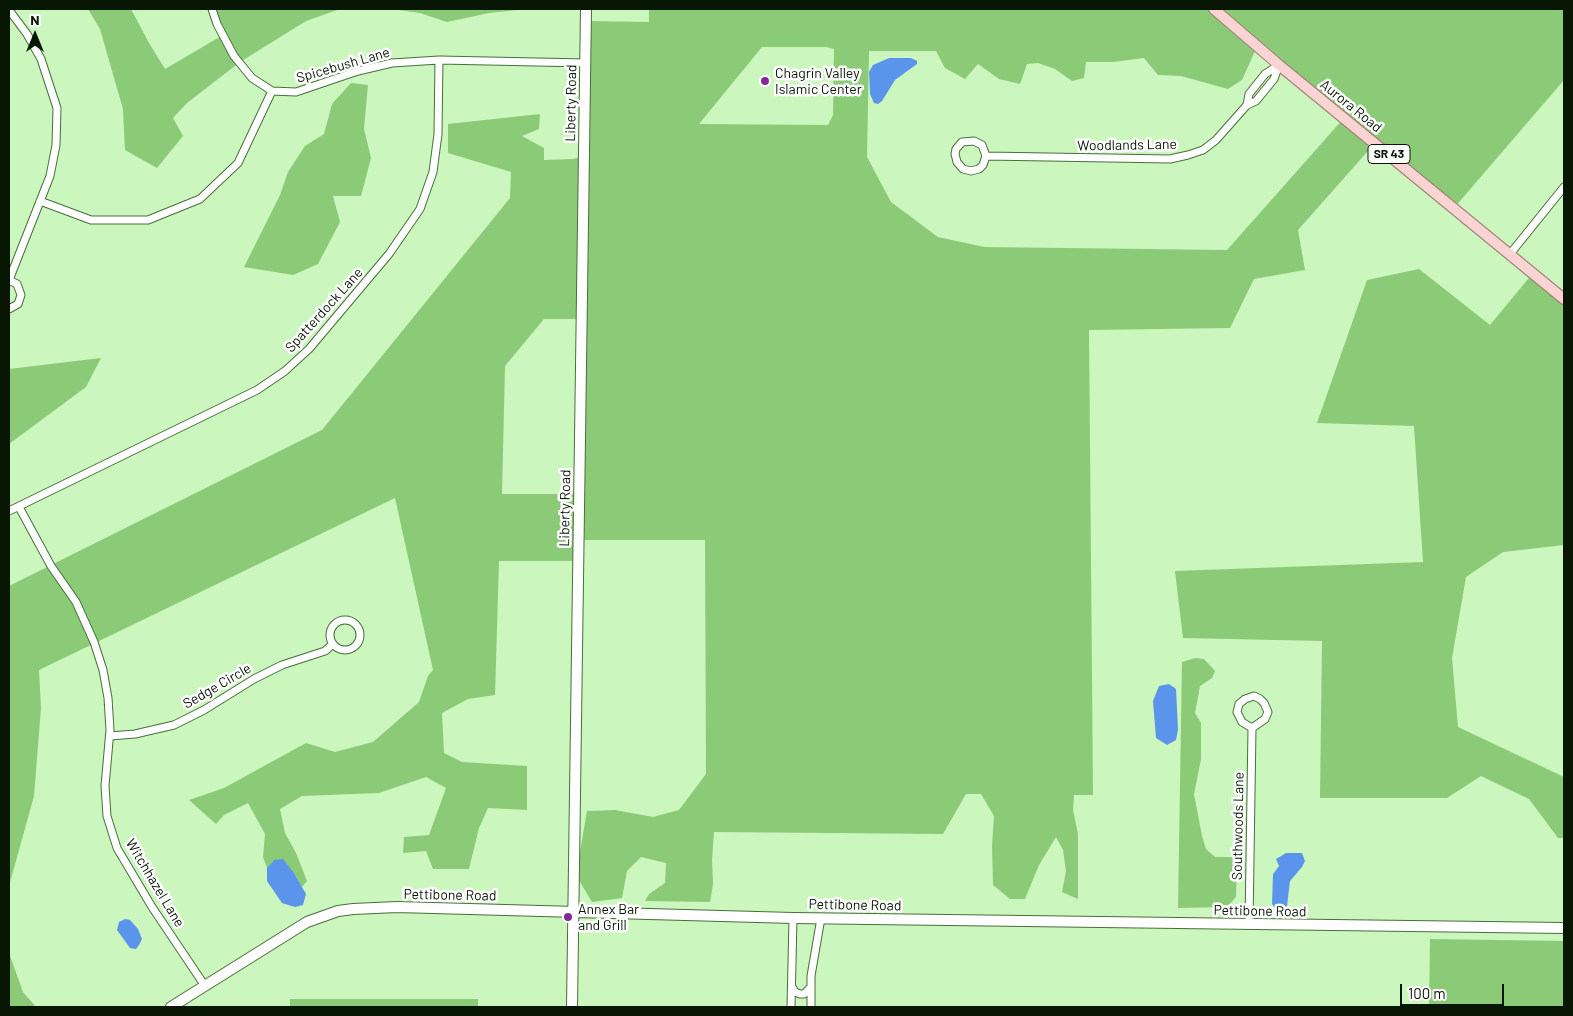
<!DOCTYPE html>
<html>
<head>
<meta charset="utf-8">
<style>
	body { margin:0 }
	#map { position:relative; width:1573px; height:1016px; overflow:hidden; background:#cbf6bd; font-family:Barlow,sans-serif }
	canvas { display:block }
	.frame { position:absolute; inset:0; border:10px solid #081704; pointer-events:none }
	.north { position:absolute; left:10px; top:10px; width:50px; height:50px; -webkit-text-stroke:4px #fff; paint-order:stroke; rotate:0deg; font-size:14px; font-weight:700; line-height:20px; text-align:center; color:#081704 }
	.north::after { content:''; display:block; margin:auto; width:18px; height:22px; background:#081704; clip-path:polygon(50% 0,100% 100%,50% 72%,0 100%) }
	.scale { position:absolute; left:1400px; top:984px; width:104px; height:22px; box-sizing:border-box; border:2px solid #081704; border-top:0; padding-left:6px; font-size:15px; line-height:18px; white-space:nowrap; color:#081704; -webkit-text-stroke:4px #fff; paint-order:stroke }
</style>
</head>
<body>
<div id="map">
<canvas width="1573" height="1016"></canvas>
<div class="frame"></div>
<div class="north">N</div>
<div class="scale">100 m</div>
</div>
<script>
const c = document.querySelector('canvas').getContext('2d');
c.lineJoin = 'round';
function fillPath(path, color) { c.fillStyle = color; c.fill(path, 'evenodd'); }
const poly = rows => new Path2D(rows.map(r => 'M' + r).join(''));
function stroke(path, color, width, dash) { c.strokeStyle = color; c.lineWidth = width; c.lineCap = dash ? 'butt' : 'round'; c.setLineDash(dash || []); c.stroke(path); }
function drawText(font, color, halo, rows, align = 'center') {
  c.font = font + ' Barlow,sans-serif'; c.lineWidth = 5; c.setLineDash([]); c.textBaseline = 'middle'; c.strokeStyle = halo; c.fillStyle = color; for (const [text, x, y, turn = 0] of rows) {
    c.save(); c.translate(x, y); c.rotate((+turn || 0) * Math.PI / 180); c.textAlign = isNaN(turn) ? turn : align; if (halo) c.strokeText(text, 0, 0); c.fillText(text, 0, 0); c.restore();
  }
}
fillPath(poly([
	[88,9,131,9,149,43,165,69,223,35,212,9,340,9,306,21,240,62,187,103,173,118,183,136,157,168,125,150,123,109,100,29],
	[392,9,527,9,489,13,447,22,420,13],
	[649,9,1564,9,1564,80,1454,208,1375,143,1298,230,1305,270,1254,279,1230,328,1089,330,1093,795,1074,795,1073,810,1078,834,1078,899,1062,892,1066,871,1063,850,1056,837,1039,865,1025,899,1010,899,993,885,992,846,994,816,981,794,966,794,943,834,714,832,712,860,713,884,710,902,645,901,649,894,665,883,666,863,641,857,627,871,622,898,592,902,580,882,578,864,587,811,615,810,653,817,679,810,706,774,705,540,579,540,578,561,499,561,495,695,468,699,442,713,444,753,462,762,527,766,527,810,488,808,479,828,469,869,433,869,426,851,403,853,404,837,429,835,446,788,426,777,379,793,302,796,280,809,285,833,296,853,307,881,302,887,294,873,274,860,267,868,263,857,265,834,248,803,224,815,216,824,189,800,224,788,306,743,335,752,373,742,419,702,428,676,433,670,395,498,39,670,41,708,34,796,9,886,9,586,322,430,510,198,511,172,448,153,448,124,540,114,539,129,522,136,544,148,544,160,573,159,584,156,586,21,649,22],
	[1224,24,1344,118,1227,250,984,247,938,237,891,202,867,157,869,51,936,51,945,68,965,79,978,64,999,79,1020,84,1027,64,1038,63,1055,69,1072,81,1084,78,1086,62,1113,62,1144,58,1158,75,1181,76,1228,89,1242,80,1255,51],
	[762,47,826,47,834,49,833,115,828,125,699,124],
	[544,319,582,319,579,494,502,494,505,366],
	[351,83,368,85,364,129,371,158,361,196,333,196,340,222,318,264,293,275,244,267,280,195,288,172,305,146,324,134,332,104],
	[1419,269,1490,325,1533,273,1564,299,1564,545,1503,552,1466,577,1452,658,1458,727,1564,777,1564,838,1558,838,1529,799,1481,776,1447,798,1320,798,1322,641,1183,638,1175,571,1423,562,1414,426,1317,423,1367,280],
	[101,358,86,387,9,444,9,369],
	[1195,658,1204,659,1215,671,1212,678,1200,686,1195,713,1201,723,1201,759,1194,794,1202,836,1206,849,1215,857,1237,857,1236,897,1227,907,1178,908,1182,662],
	[1430,939,1564,941,1564,1007,1429,1007],
	[9,953,23,992,36,1007,9,1007],
	[290,999,478,999,478,1007,290,1007]
]), '#8bca76');
fillPath(poly([
	[889,58,911,58,917,61,917,64,895,80,882,101,878,104,874,103,870,94,869,72,873,65],
	[1169,684,1176,689,1178,730,1176,740,1167,745,1156,738,1153,701,1159,686],
	[1286,853,1302,853,1305,861,1302,867,1290,881,1287,906,1281,910,1275,908,1272,904,1273,874,1279,866,1276,859],
	[283,859,294,873,306,894,303,905,295,907,282,903,267,881,267,868,274,860],
	[125,919,130,920,138,929,142,939,139,945,136,949,130,948,117,930,119,922]
]), '#5b95eb');
const street = poly([
	[212,9,217,24,234,56,252,78,272,91,296,92,358,71,392,63,439,60,586,63],
	[9,10,27,34,41,59,57,108,56,145,50,176,9,280],
	[986,156,982,145,974,141,962,142,956,149,955,154,957,162,963,169,971,171,979,169,983,165,986,156,1170,159,1188,155,1203,150,1216,140,1247,105,1256,101,1274,79,1279,65,1265,74,1249,94,1247,105],
	[40,201,91,220,148,220,200,199,238,163,272,91],
	[1510,254,1564,187],
	[9,280,17,284,21,295,18,304,9,309],
	[19,507,51,566,76,602,94,642,103,670,108,698,110,730,105,786,107,816,117,848,152,907,205,986],
	[9,511,257,390,285,371,309,349,389,254,420,209,433,172,438,134,439,60],
	'330 635a15 15 0 1 1 30 0a15 15 0 1 1-30 0Z',
	[110,736,135,734,174,725,204,710,254,679,282,665,325,651,333,644],
	[1249,924,1252,728,1265,719,1268,712,1264,703,1260,699,1254,696,1245,699,1239,704,1237,712,1242,722,1252,728],
	[792,987,795,992,800,994,804,994,811,987],
	[791,1007,793,918],
	[811,1007,811,976,821,918]
]);
const secondary = poly([
	[171,1007,307,922,338,911,353,909,397,907,793,918,1564,928],
	[572,1007,586,9]
]);
const primary = poly([
	[1214,9,1279,65,1564,299]
]);
stroke(street, '#486e3b', 9);
stroke(secondary, '#486e3b', 12);
stroke(primary, '#a37e78', 12);
stroke(street, '#fff', 7);
stroke(secondary, '#fff', 10);
stroke(primary, '#fad3d3', 10);
for (const [x, y, r, color] of [
	[765,81,5,"#812a98"],
	[568,917,5,"#812a98"]
]) { const dot = new Path2D(); dot.arc(x, y, r, 0, 2 * Math.PI); c.fillStyle = color; c.fill(dot); stroke(dot, '#fff', 2); }
for (const [x, y, w] of [
	[1389,154,42]
]) { const box = new Path2D(); box.roundRect(x - w / 2, y - 9.5, w, 19, 4); c.fillStyle = '#fff'; c.fill(box); stroke(box, '#081704', 1); }
drawText('bold 12px', '#081704', null, [
	["SR 43",1389,154]
]);
drawText('14px', '#081704', '#fff', [
	["Spicebush Lane",343,65,-16],
	["Liberty Road",571,103,-89],
	["Aurora Road",1351,106,39],
	["Woodlands Lane",1127,145,-1],
	["Spatterdock Lane",324,310,-48],
	["Liberty Road",565,508,-89],
	["Sedge Circle",217,686,-30],
	["Southwoods Lane",1238,826,-89],
	["Witchhazel Lane",155,883,59],
	["Pettibone Road",450,895,1],
	["Pettibone Road",855,905,1],
	["Pettibone Road",1260,911,1]
]);
drawText('14px', '#081704', '#fff', [
	["Chagrin Valley",775,73],
	["Islamic Center",775,89],
	["Annex Bar",578,909],
	["and Grill",578,925]
], 'left');
</script>
</body>
</html>
